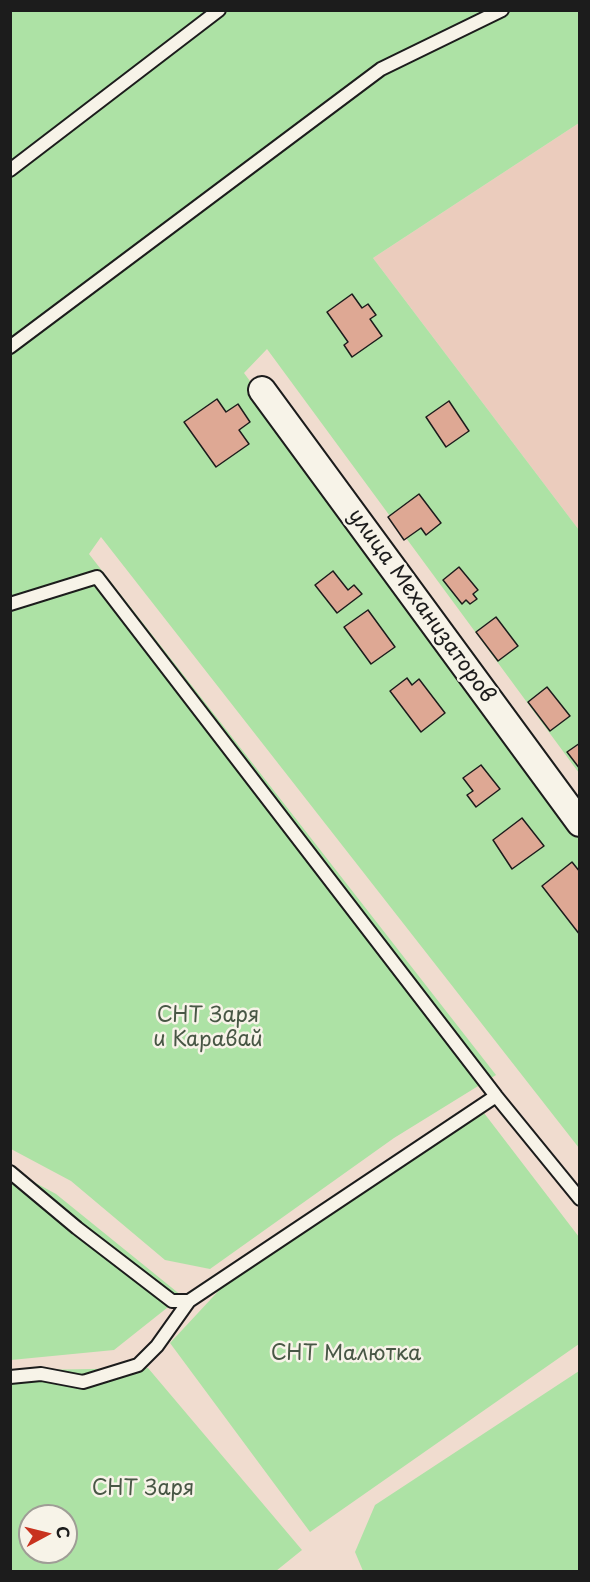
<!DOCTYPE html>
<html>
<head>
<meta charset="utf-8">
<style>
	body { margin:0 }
	#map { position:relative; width:590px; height:1582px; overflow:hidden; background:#f0dccf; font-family:"Playpen Sans",sans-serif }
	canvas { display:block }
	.frame { position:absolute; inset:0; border:12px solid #1c1c1c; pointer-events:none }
	.north { position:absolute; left:18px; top:1504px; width:60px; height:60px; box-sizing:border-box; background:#f7f3e8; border:2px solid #9f9d96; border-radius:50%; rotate:83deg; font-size:16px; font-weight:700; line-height:24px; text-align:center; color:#1c1c1c }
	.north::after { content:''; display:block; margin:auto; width:21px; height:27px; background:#c8321e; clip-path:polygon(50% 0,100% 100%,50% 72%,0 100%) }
</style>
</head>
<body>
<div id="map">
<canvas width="590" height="1582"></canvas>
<div class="frame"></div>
<div class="north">С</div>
</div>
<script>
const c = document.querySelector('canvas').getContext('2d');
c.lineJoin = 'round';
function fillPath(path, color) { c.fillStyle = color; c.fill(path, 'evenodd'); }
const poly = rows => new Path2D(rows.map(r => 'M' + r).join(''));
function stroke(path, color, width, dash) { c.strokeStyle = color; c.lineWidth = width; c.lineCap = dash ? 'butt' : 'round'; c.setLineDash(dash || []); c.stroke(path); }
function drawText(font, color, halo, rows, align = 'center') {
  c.font = font + ' "Playpen Sans",sans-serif'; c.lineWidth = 5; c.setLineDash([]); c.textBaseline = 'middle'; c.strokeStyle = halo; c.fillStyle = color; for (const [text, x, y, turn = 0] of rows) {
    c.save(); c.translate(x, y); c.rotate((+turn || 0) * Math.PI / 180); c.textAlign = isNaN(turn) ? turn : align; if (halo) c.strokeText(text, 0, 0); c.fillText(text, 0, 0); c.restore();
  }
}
fillPath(poly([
	[579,123,579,530,373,258]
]), '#ebccbd');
fillPath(poly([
	[10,11,579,11,579,123,373,258,579,530,579,773,267,349,244,373,579,824,579,1148,101,537,89,554,496,1075,394,1138,210,1269,165,1260,71,1181,11,1149],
	[484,1113,579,1237,579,1344,310,1532,170,1343,224,1285],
	[10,1169,56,1194,182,1296,114,1350,11,1360],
	[148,1368,302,1550,276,1571,11,1571,10,1373,34,1370],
	[30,1516,66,1516,66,1552,30,1552],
	[579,1371,579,1571,363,1571,355,1552,375,1505]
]), '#ade2a5');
const building = poly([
	[352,294,362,308,368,304,376,315,370,319,382,336,352,357,344,345,348,342,327,312,352,294],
	[217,399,226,412,238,404,250,422,239,430,249,444,216,467,184,422,217,399],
	[449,401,469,431,446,447,426,417,449,401],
	[419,494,441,523,426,535,421,528,404,540,388,517,419,494],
	[459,567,478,590,473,594,477,599,470,604,466,600,462,604,443,580,459,567],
	[333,571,348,590,354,585,362,594,337,613,315,585,333,571],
	[368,610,395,647,371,664,344,627,368,610],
	[496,617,518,646,498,661,476,632,496,617],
	[407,678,412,685,419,679,445,713,421,732,390,691,407,678],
	[547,687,570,716,550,731,528,702,547,687],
	[580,743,580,769,567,752,580,743],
	[481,765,500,789,476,807,467,795,473,791,463,778,481,765],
	[522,818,544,846,512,869,493,840,522,818],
	[572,862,580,872,580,935,542,886,572,862]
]);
fillPath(building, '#dea894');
stroke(building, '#1c1c1c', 1.5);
const service = poly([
	[10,170,219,10],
	[10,347,381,69,502,10],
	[10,604,97,577,496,1096,580,1199],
	[10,1172,77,1228,172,1301,189,1301],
	[10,1377,41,1374,83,1382,138,1365,157,1346,189,1301,496,1096]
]);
const minor = poly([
	[262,390,580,823]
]);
stroke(service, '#1c1c1c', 16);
stroke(minor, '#1c1c1c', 30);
stroke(service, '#f7f3e8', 12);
stroke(minor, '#f7f3e8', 26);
drawText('21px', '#1c1c1c', '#f7f3e8', [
	["улица Механизаторов",421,606,54]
]);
drawText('21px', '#485745', '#f7f3e8', [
	["СНТ Заря",208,1016],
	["и Каравай",208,1040],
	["СНТ Малютка",346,1354],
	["СНТ Заря",143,1489]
]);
</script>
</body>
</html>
